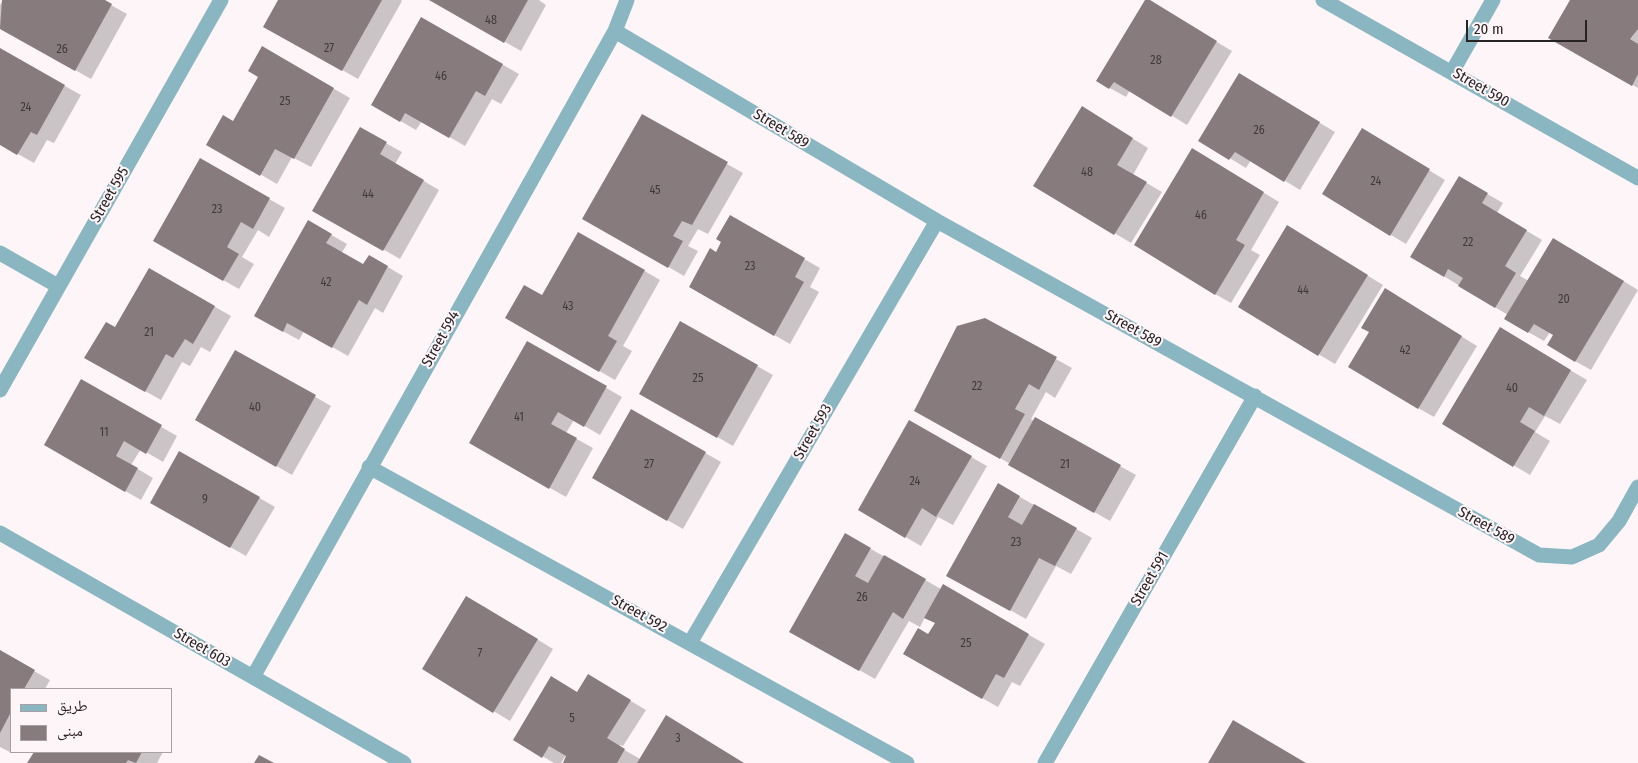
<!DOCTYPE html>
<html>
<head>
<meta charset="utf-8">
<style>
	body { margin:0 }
	#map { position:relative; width:1638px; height:763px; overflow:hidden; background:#fef5f8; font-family:"Fira Sans Condensed","Noto Naskh Arabic",sans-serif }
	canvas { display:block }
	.legend { position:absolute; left:10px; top:688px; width:162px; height:65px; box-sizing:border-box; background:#fef5f8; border:1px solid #a8a1a4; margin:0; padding:6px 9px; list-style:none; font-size:15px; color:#282325 }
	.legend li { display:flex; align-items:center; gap:10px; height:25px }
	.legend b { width:25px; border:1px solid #a8a1a4 }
	.scale { position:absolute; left:1466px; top:20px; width:121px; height:22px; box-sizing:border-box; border:2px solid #282325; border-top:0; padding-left:6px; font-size:15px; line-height:18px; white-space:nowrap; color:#282325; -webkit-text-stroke:4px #fef5f8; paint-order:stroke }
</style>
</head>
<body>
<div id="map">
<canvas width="1638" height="763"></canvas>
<ul class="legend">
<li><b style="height:6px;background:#89b6c0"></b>طريق</li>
<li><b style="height:14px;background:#877b7e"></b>مبنى</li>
</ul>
<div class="scale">20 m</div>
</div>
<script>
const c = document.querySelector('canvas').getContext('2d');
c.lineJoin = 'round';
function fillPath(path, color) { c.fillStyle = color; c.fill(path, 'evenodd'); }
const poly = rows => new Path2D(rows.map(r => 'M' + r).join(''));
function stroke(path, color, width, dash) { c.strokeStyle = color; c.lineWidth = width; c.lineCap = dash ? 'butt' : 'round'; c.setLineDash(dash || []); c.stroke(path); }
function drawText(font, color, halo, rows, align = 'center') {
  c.font = font + ' "Fira Sans Condensed",sans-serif'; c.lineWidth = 4; c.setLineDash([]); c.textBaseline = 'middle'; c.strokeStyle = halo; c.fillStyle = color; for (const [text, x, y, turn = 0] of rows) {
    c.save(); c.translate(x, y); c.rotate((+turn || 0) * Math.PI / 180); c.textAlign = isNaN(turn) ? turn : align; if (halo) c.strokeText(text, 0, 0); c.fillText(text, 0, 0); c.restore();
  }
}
fillPath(poly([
	[3,0,102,0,127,14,91,79,0,28,0,5],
	[280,0,401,0,402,1,358,79,265,26],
	[431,0,539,0,546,5,521,51],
	[1146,0,1232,51,1187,125,1130,90,1126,97,1097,81],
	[1571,0,1638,0,1638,88,1566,47],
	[422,18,519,74,501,104,492,99,465,146,422,121,416,130,373,105],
	[263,48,350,98,311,167,292,157,277,184,208,144,234,123,260,77],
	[0,50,81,95,54,143,47,140,34,163,0,144],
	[1255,84,1335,132,1300,190,1251,160,1246,168,1200,140],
	[642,116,743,173,708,234,698,229,688,246,698,251,684,276,584,218],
	[1098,117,1148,148,1133,175,1162,192,1131,243,1035,185],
	[360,129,402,152,395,164,439,190,400,259,314,210],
	[1378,139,1445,180,1406,244,1391,235],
	[1208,159,1279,202,1251,250,1260,255,1231,303,1215,294],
	[200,160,285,208,269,237,258,230,242,257,254,264,239,289,154,241],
	[1460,178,1503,203,1497,213,1542,240,1520,276,1529,281,1570,248,1638,290,1591,370,1575,361,1554,335,1550,332,1544,341,1528,332,1508,315,1412,257],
	[730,217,820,268,810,287,819,292,790,344,690,287,717,253],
	[309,222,347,244,341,254,364,266,369,256,403,276,383,313,375,308,348,356,304,331,299,340,255,316],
	[579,233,660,280,623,346,632,351,615,380,507,318,543,297],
	[1303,236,1383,285,1335,364,1239,307],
	[149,269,231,316,210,352,201,347,190,366,182,362,161,400,86,358,116,329],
	[1401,299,1477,346,1434,417,1418,408],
	[984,319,1072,368,1055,398,1046,392,1031,419,1034,421,1036,419,1136,475,1110,521,916,410],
	[680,323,773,375,733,446,641,393],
	[1516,338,1587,380,1560,424,1545,416,1535,432,1550,441,1530,475,1444,424],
	[528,343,622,397,600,435,574,420,566,433,593,448,566,497,471,443],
	[236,351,331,406,292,475,197,420],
	[81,381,177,436,163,462,141,449,131,465,153,478,141,500,45,445],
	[632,411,721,462,683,529,594,478],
	[909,422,987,466,953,525,938,517,921,546,859,510],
	[180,452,275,507,246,556,151,502],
	[999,485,1092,538,1071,574,1056,566,1026,619,948,575],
	[871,549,941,589,943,586,1045,644,1020,686,1012,682,998,707,904,654,929,636,936,623,925,617,920,627,909,621,875,679,791,631],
	[483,606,553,649,510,721,424,669],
	[0,652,50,680,45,689,11,689,10,752,0,747],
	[604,685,646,710,623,746,620,745,619,747,642,760,742,763,566,763,568,756,566,755,561,763,554,763,515,740,578,694],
	[35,752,163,752,157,763,29,763]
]), '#0003');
fillPath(poly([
	[2,0,105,0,112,4,75,71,0,29],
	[278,0,382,0,342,71,263,27],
	[429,0,528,0,504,43],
	[1145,0,1150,0,1217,41,1171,117,1114,82,1109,89,1096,81],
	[1570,0,1638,0,1638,29,1630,39,1638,44,1638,74,1632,86,1548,38],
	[421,17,503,64,485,96,476,91,449,138,405,113,400,122,371,105],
	[262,46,334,88,294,159,275,149,260,176,206,145,223,115,233,121,258,77,248,71],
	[0,48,65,85,37,135,31,132,17,155,0,145],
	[1239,73,1320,122,1284,182,1235,152,1229,160,1198,141],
	[1082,106,1133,138,1117,165,1147,182,1114,235,1033,186],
	[642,114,728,162,692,225,682,221,673,236,683,241,668,268,582,219],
	[360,127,387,142,380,154,424,180,383,251,312,211],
	[1362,128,1430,169,1390,236,1322,194],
	[1192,148,1264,192,1236,240,1245,245,1215,295,1134,245],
	[200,158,270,198,253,229,241,222,227,247,239,254,223,281,153,241],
	[1459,176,1488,193,1482,203,1527,230,1505,266,1516,273,1495,308,1458,286,1463,278,1448,269,1444,277,1410,257],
	[730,215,805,258,795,277,804,282,774,336,689,287,710,248,716,252,721,242,716,239],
	[308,220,332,234,326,243,363,264,369,255,388,266,367,305,359,300,332,348,287,323,283,332,254,316],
	[1287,225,1368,275,1318,356,1238,307],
	[578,232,645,270,608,336,617,341,599,372,505,318,524,285,542,295],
	[1553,238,1624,281,1575,362,1547,345,1553,335,1534,324,1528,333,1504,319],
	[149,268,215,306,193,344,185,339,173,358,166,354,145,392,84,358,106,322,115,327],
	[1385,288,1462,336,1418,409,1348,367,1369,332,1361,328],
	[985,318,1057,357,1039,390,1029,384,1015,409,1025,414,1000,459,914,411,957,326],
	[680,321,758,365,717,438,639,394],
	[1500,327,1571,370,1544,416,1529,407,1520,422,1535,431,1513,467,1442,424],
	[527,341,607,386,584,427,558,412,551,424,577,438,549,489,469,443],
	[235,350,316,395,276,467,195,420],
	[81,379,162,425,146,454,124,441,116,456,138,468,125,492,44,445],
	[631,409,706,452,667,521,592,478],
	[1035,417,1121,465,1094,513,1008,465],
	[909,420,972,456,936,517,922,508,905,538,858,510],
	[179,451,260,497,230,548,150,503],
	[998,483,1020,496,1008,517,1022,525,1034,504,1077,528,1055,566,1039,558,1010,611,946,576],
	[845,533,871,548,855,576,868,583,884,555,926,579,903,619,893,612,859,671,789,632],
	[943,584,1029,634,1004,678,996,674,982,699,903,654,918,628,928,634,935,623,924,618],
	[466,596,538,639,493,713,422,669],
	[0,650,35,670,24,689,11,689,11,712,0,733],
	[588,674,631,700,607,738,625,749,617,763,563,763,566,756,549,746,542,758,513,740,551,676,577,692],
	[666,715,744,763,637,763],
	[1233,720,1306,763,1208,763],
	[34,752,142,752,136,763,128,760,126,763,27,763],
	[259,755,274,763,254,763]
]), '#877b7e');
stroke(poly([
	[1323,0,1638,178],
	[615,31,937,221,1539,555,1572,557,1599,545,1619,521,1638,487],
	[1452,72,1493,0],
	[0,253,58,286],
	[0,390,221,0],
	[369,467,907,763],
	[0,533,404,763],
	[690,643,937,221],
	[253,677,615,31,627,0],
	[1045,763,1255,396]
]), '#89b6c0', 15);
drawText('12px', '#40393b', null, [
	["48",491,21],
	["27",329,49],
	["26",62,50],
	["28",1156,61],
	["46",441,77],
	["25",285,102],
	["24",26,108],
	["26",1259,131],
	["48",1087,173],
	["24",1376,182],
	["45",655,191],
	["44",368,195],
	["23",217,210],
	["46",1201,216],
	["22",1468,243],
	["23",750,267],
	["42",326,283],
	["44",1303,291],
	["20",1564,300],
	["43",568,307],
	["21",149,333],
	["42",1405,351],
	["25",698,379],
	["22",977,387],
	["40",1512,389],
	["40",255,408],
	["41",519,418],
	["11",104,433],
	["27",649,465],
	["21",1065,465],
	["24",915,482],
	["9",205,500],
	["23",1016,543],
	["26",862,598],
	["25",966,644],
	["7",480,654],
	["5",572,719],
	["3",678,739]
]);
drawText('15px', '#282325', '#fef5f8', [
	["Street 590",1481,88,30],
	["Street 589",781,129,31],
	["Street 595",110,195,-60],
	["Street 589",1133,329,29],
	["Street 594",441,339,-61],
	["Street 593",813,432,-60],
	["Street 589",1486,526,29],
	["Street 591",1150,579,-60],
	["Street 592",639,614,29],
	["Street 603",202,648,30]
]);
</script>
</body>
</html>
